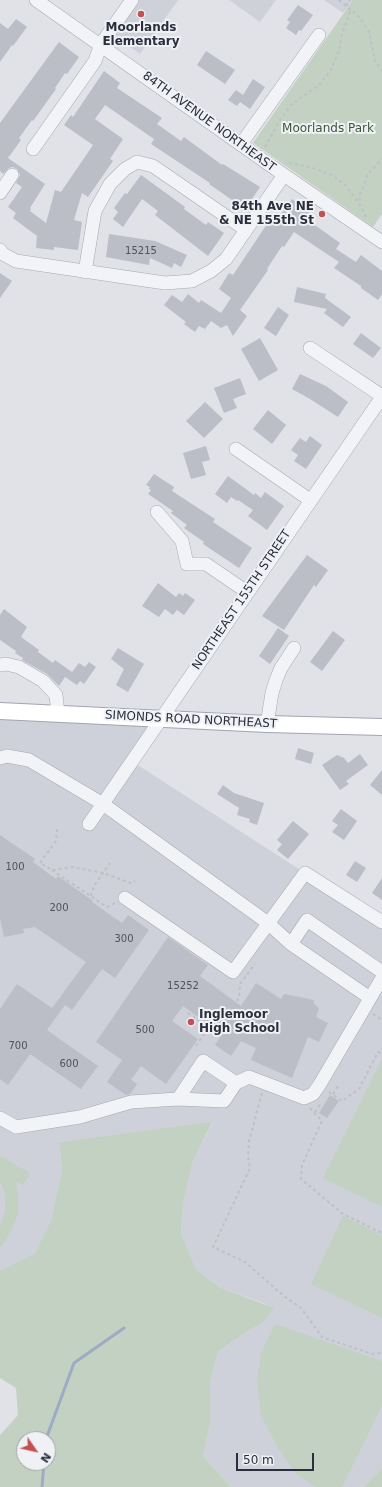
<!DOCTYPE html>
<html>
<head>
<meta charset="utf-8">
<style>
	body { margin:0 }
	#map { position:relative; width:382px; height:1487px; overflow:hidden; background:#e0e2e8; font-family:"DejaVu Sans",sans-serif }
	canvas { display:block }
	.north { position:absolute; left:16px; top:1431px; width:40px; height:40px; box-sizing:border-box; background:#eff1f5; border:1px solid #a0a3ab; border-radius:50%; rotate:124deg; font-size:11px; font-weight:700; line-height:16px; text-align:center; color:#2a2e3d }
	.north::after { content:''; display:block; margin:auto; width:14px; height:18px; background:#c15251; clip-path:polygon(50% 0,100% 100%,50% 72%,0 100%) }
	.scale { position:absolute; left:236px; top:1453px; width:78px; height:18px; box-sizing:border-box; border:2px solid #2a2e3d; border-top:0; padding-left:5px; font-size:12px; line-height:14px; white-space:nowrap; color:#2a2e3d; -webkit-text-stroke:3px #eff1f5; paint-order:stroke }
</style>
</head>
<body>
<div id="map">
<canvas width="382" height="1487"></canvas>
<div class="north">N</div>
<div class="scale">50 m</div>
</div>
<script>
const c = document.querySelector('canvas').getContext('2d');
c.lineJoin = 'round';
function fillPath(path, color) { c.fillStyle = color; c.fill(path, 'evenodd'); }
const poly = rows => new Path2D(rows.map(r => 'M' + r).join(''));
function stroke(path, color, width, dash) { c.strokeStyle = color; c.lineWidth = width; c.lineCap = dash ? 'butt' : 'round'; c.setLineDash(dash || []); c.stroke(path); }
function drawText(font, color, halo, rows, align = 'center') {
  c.font = font + ' "DejaVu Sans",sans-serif'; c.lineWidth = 4; c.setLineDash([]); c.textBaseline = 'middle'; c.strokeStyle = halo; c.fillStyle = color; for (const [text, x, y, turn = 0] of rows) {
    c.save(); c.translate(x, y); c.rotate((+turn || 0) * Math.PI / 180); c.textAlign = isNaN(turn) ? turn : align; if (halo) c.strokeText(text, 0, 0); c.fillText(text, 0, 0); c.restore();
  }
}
fillPath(poly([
	[124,0,178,0,140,54,104,28],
	[229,0,276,0,260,22],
	[324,0,353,0,343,13],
	[0,711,160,719,133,762,305,873,382,922,382,1468,364,1487,231,1487,203,1456,210,1423,210,1383,218,1352,243,1334,264,1322,266,1304,219,1287,196,1269,181,1233,183,1204,193,1161,212,1123,59,1142,62,1170,51,1220,34,1254,0,1271]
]), '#ced1d9');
fillPath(poly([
	[353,0,382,0,382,214,373,227,253,143],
	[382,1059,382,1207,323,1178],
	[212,1122,193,1161,183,1204,181,1233,196,1269,219,1287,274,1308,264,1322,243,1334,218,1352,210,1383,210,1423,203,1456,231,1487,0,1487,0,1435,18,1415,16,1388,0,1378,0,1271,34,1254,51,1220,62,1170,59,1142],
	[24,1439,48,1439,48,1463,24,1463],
	[0,1156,30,1173,23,1185,15,1181,18,1192,18,1214,10,1234,0,1248,0,1225,5,1212,5,1194,0,1181],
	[343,1216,382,1235,382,1318,311,1284],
	[275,1324,382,1361,382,1406,342,1487,316,1487,296,1474,278,1448,261,1416,257,1380,261,1353],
	[382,1468,382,1487,364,1487]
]), '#c3d1c2');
stroke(poly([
	[46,1439,74,1363,124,1328],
	[42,1487,44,1463]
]), '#9eabc4', 3);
fillPath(poly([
	[298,5,313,15,301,31,299,30,296,35,286,28,290,22,287,20],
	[16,19,27,27,13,46,12,45,0,62,0,23,8,29],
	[59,42,79,57,67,74,65,73,55,88,56,89,33,121,32,120,19,138,21,140,8,158,45,184,30,208,31,209,30,211,46,223,55,190,61,192,93,145,64,125,71,115,73,117,104,71,120,83,117,88,162,118,157,124,181,141,184,137,222,165,223,164,260,187,245,209,209,184,210,183,151,144,154,139,105,105,95,119,123,139,110,159,113,161,88,197,82,193,74,220,82,222,78,250,54,247,54,250,36,248,37,236,13,218,16,213,8,207,22,187,16,183,20,175,17,169,13,167,9,168,3,174,0,171,0,123],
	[206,51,235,70,225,84,197,65],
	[253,79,265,87,250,109,240,102,237,106,228,100,236,90,243,95],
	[141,175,185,207,184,209,206,225,208,222,224,233,208,256,155,215,158,211,142,199,123,227,113,219,118,212,114,208,125,193,127,194],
	[292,199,310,211,305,218,340,243,336,249,356,262,361,255,382,271,382,294,378,300,361,288,361,286,334,268,339,262,294,232,284,247,282,246,267,269,268,270,240,310,247,316,233,336,227,325,221,328,211,321,205,329,199,326,195,332,184,324,186,322,164,305,172,295,182,302,188,294,199,303,201,300,221,313,231,298,219,289,229,273,233,275,273,215,278,218],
	[109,234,155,241,187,255,181,267,174,263,172,268,150,258,149,265,106,257],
	[0,273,12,281,0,298],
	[297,287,326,294,325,298,351,317,343,327,324,313,327,309,294,302],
	[278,307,289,315,276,336,264,328],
	[361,333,381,348,373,358,353,344],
	[260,338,278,370,259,381,241,349],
	[300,374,326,386,348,402,338,417,310,399,292,389],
	[240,378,246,394,233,399,237,408,224,413,214,388],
	[205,402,223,419,204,438,186,421],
	[268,410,286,425,272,444,253,429],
	[310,436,322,445,306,469,294,461,298,455,291,450,300,438,306,442],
	[206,446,210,460,202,462,206,475,191,479,183,453],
	[154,474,174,487,172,491,215,519,213,522,252,548,239,568,203,544,204,542,184,528,187,525,171,513,173,511,148,494,151,490,149,489,150,487,146,485],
	[228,476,254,495,255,493,261,498,265,492,284,506,267,530,248,516,253,510,238,500,237,501,231,497,227,503,215,494],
	[307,555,328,570,316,587,314,585,284,630,262,616],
	[158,583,176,597,179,593,183,596,185,593,195,600,184,615,177,610,173,615,165,609,159,617,142,606],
	[4,609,27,627,21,637,39,650,38,652,53,663,55,660,72,672,79,663,85,667,89,662,96,667,84,684,80,681,77,685,65,677,59,686,47,674,22,660,23,658,15,653,16,651,0,640,0,615],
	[278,628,289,636,270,664,259,656],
	[333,631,345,640,322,671,310,662],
	[118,648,144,664,128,692,116,685,124,669,111,659],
	[298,748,314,753,311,764,295,759],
	[360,754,368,765,346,781,349,784,340,790,322,765,337,755,344,758,348,763],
	[382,770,382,795,370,785],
	[223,785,234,793,264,803,257,825,249,822,250,819,237,815,239,808,217,794],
	[341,809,357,821,344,840,332,832,338,825,332,821],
	[293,821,309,834,288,859,277,850,282,844,277,840],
	[0,835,35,859,33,862,56,879,58,876,93,901,92,902,122,923,128,915,149,930,115,978,102,969,72,1010,65,1005,47,1030,98,1066,81,1089,30,1054,8,1085,0,1079,0,1009,17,984,52,1008,86,962,35,927,23,929,24,933,4,937,0,918],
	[355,861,366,868,357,882,346,875],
	[382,878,382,900,372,893],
	[168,937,208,965,200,976,241,1006,256,983,281,999,284,994,314,1000,313,1003,319,1008,316,1017,328,1023,319,1042,308,1037,292,1078,251,1060,256,1048,241,1041,231,1056,215,1045,222,1034,183,1006,172,1021,198,1039,166,1084,141,1066,131,1080,137,1084,130,1094,126,1095,107,1082,122,1060,96,1042],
	[330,1095,339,1101,327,1118,319,1113]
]), '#bbbdc7');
const minor = poly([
	[36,0,284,175,382,242],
	[241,144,319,35],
	[33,149,95,61,101,44,132,0],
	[0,193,12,175],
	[0,250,3,254,16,261,165,283,192,281,211,271,226,259,284,175],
	[85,272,95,211,110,184,125,169,137,162,153,166,246,230],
	[310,348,382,396],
	[236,449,310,500],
	[157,512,182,541,187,564,206,564,247,592],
	[0,665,6,664,19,667,43,681,56,695,58,714],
	[267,724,272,693,276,680,281,668,294,648],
	[0,758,7,756,29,760,103,804,268,923,291,944],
	[89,824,382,397],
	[125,898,233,972,305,873,382,922],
	[370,998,291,944,307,920,382,972],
	[178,1099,224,1101,236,1083],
	[0,1118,16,1127,80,1117,131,1102,178,1099,203,1061,236,1083,249,1077,304,1098,313,1094,320,1084,382,978]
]);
const major = poly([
	[0,711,267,724,382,727]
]);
stroke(minor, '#a6a8b1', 14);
stroke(major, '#a1a5b2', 18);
stroke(poly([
	[339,0,358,16,369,32,375,60,382,71],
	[346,6,350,0],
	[265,147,280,120,292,104,319,85,331,70,339,51,342,34,351,9],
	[289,163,310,167,332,175,345,185,359,203],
	[366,217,359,203,360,194,368,174,382,159],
	[57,829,56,841,40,863,52,870,72,867,103,873,131,883,135,881],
	[52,870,107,907,115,903],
	[91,896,94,886,110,863],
	[188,1013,208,1028,220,1024,239,998,240,984,255,964],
	[373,1014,382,1020],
	[196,1046,208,1028],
	[329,1092,342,1101,359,1089,378,1052,380,1053,382,1049],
	[262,1093,249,1141,248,1156,250,1168,213,1247,245,1262,285,1297,301,1308,322,1337,372,1354,382,1353],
	[333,1094,338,1086],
	[310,1108,322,1121,302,1165,301,1179,343,1214,382,1233],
	[315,1112,321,1103]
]), '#bec0c6', 2, [3, 3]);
stroke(minor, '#f2f3f6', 13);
stroke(major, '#fff', 16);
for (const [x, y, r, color] of [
	[141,14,4,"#c15251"],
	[322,214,4,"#c15251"],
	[191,1022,4,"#c15251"]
]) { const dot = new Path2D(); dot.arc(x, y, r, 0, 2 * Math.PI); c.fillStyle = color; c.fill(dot); stroke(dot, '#eff1f5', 1.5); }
drawText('10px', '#4e5260', null, [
	["15215",141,251],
	["100",15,867],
	["200",59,908],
	["300",124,939],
	["15252",183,986],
	["500",145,1030],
	["700",18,1046],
	["600",69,1064]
]);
drawText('bold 12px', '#2a2e3d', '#eff1f5', [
	["Moorlands",141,28],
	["Elementary",141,42],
	["84th Ave NE",314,207,"right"],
	["& NE 155th St",314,221,"right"],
	["Inglemoor",199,1015,"left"],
	["High School",199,1029,"left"]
]);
drawText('12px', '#2a2e3d', '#eff1f5', [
	["84TH AVENUE NORTHEAST",209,122,36],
	["NORTHEAST 155TH STREET",242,600,-56],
	["SIMONDS ROAD NORTHEAST",191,720,3]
]);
drawText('12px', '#3a5839', '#eff1f5', [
	["Moorlands Park",328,129]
]);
</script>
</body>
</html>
